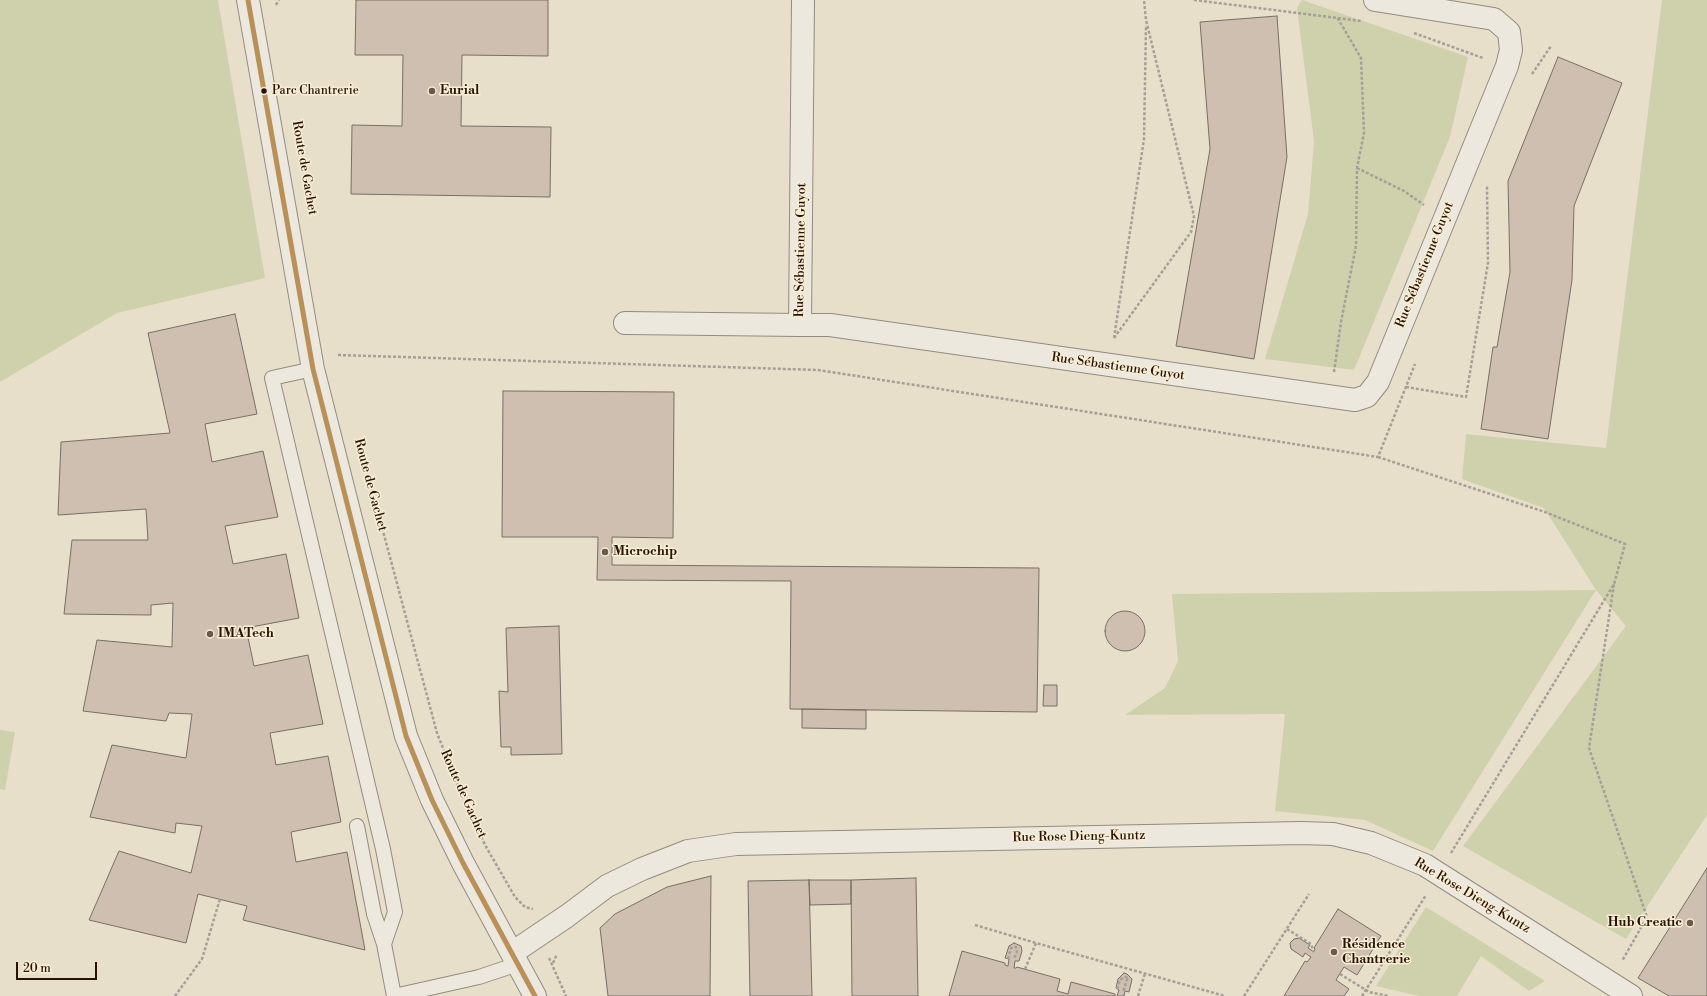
<!DOCTYPE html>
<html>
<head>
<meta charset="utf-8">
<style>
	body { margin:0 }
	#map { position:relative; width:1707px; height:996px; overflow:hidden; background:#e8dfcb; font-family:"Libre Bodoni",serif }
	canvas { display:block }
	.scale { position:absolute; left:16px; top:962px; width:81px; height:18px; box-sizing:border-box; border:2px solid #271303; border-top:0; padding-left:5px; font-size:12px; line-height:14px; white-space:nowrap; color:#271303; -webkit-text-stroke:3px #f8edd5; paint-order:stroke }
</style>
</head>
<body>
<div id="map">
<canvas width="1707" height="996"></canvas>
<div class="scale">20 m</div>
</div>
<script>
const c = document.querySelector('canvas').getContext('2d');
c.lineJoin = 'round';
function fillPath(path, color) { c.fillStyle = color; c.fill(path, 'evenodd'); }
const poly = rows => new Path2D(rows.map(r => 'M' + r).join(''));
function stroke(path, color, width, dash) { c.strokeStyle = color; c.lineWidth = width; c.lineCap = dash ? 'butt' : 'round'; c.setLineDash(dash || []); c.stroke(path); }
function drawText(font, color, halo, rows, align = 'center') {
  c.font = font + ' "Libre Bodoni",serif'; c.lineWidth = 3; c.setLineDash([]); c.textBaseline = 'middle'; c.strokeStyle = halo; c.fillStyle = color; for (const [text, x, y, turn = 0] of rows) {
    c.save(); c.translate(x, y); c.rotate((+turn || 0) * Math.PI / 180); c.textAlign = isNaN(turn) ? turn : align; if (halo) c.strokeText(text, 0, 0); c.fillText(text, 0, 0); c.restore();
  }
}
fillPath(poly([
	[0,0,218,0,265,278,117,313,0,382],
	[1302,0,1468,57,1450,137,1354,370,1265,359,1308,214,1314,141,1297,8],
	[1662,0,1707,0,1707,815,1626,939,1463,846,1626,626,1596,590,1433,851,1365,820,1275,811,1285,714,1125,715,1165,688,1178,661,1172,594,1596,590,1544,508,1462,479,1466,434,1606,448],
	[0,730,15,732,5,790,0,789],
	[1426,907,1545,981,1529,991,1481,956,1457,996,1419,996,1376,986]
]), '#cfd0ac');
const building = poly([
	[356,0,548,0,548,56,462,55,461,126,551,127,550,197,351,194,352,125,402,126,403,55,355,55,356,0],
	[1277,16,1287,157,1254,359,1176,346,1210,149,1200,22,1277,16],
	[1558,57,1622,83,1574,206,1572,280,1548,439,1481,429,1493,347,1497,347,1510,272,1508,181,1558,57],
	[235,314,257,414,205,424,212,462,263,451,278,517,225,526,233,564,286,554,299,618,246,628,254,666,308,655,323,724,270,733,276,765,328,756,341,822,291,832,296,862,347,852,365,950,243,920,247,906,198,894,186,943,89,920,119,851,191,873,202,826,176,823,175,833,90,817,112,745,186,758,192,714,169,713,166,721,83,711,97,640,172,647,173,603,151,605,151,615,64,614,72,540,148,540,146,509,58,515,61,442,170,433,148,333,235,314],
	[503,391,674,392,673,538,612,537,612,565,1039,568,1037,712,790,709,791,581,597,580,598,537,502,537,503,391],
	'1105 631a20 20 0 1 1 40 0a20 20 0 1 1-40 0Z',
	[559,626,562,754,511,755,511,747,501,747,499,691,508,692,506,628,559,626],
	[1044,685,1057,685,1057,706,1043,706,1044,685],
	[802,709,866,710,866,729,802,728,802,709],
	[1707,868,1707,996,1669,996,1638,978,1707,868],
	[711,876,710,996,608,996,600,928,615,914,667,887,711,876],
	[916,878,918,996,852,996,851,880,916,878],
	[809,880,812,996,750,996,748,881,809,880],
	[809,880,851,880,851,904,810,905,809,880],
	[1338,909,1381,936,1357,975,1344,967,1336,980,1349,989,1344,996,1284,996,1305,961,1307,962,1311,957,1305,953,1303,957,1291,949,1290,943,1294,939,1299,938,1310,945,1308,948,1314,952,1315,949,1314,948,1338,909],
	[1014,943,1021,946,1022,951,1019,961,1015,961,1014,968,1016,968,1017,967,1060,979,1057,991,1068,994,1071,982,1115,994,1115,996,949,996,962,951,1005,963,1005,965,1008,966,1009,959,1005,958,1009,946,1014,943],
	[1124,973,1127,974,1132,979,1129,992,1125,991,1124,996,1117,996,1119,990,1116,988,1118,979,1124,973]
]);
fillPath(building, '#cebfb1');
stroke(building, '#776f64', 1);
const service = poly([
	[313,369,272,378,383,849,395,912,384,944],
	[357,826,374,914,384,944,394,996],
	[394,996,479,977,518,964]
]);
const minor = poly([
	[248,0,313,369,406,736,432,800,463,863,535,996],
	[803,0,800,325,830,325,1355,400,1367,396,1378,382,1507,66,1511,50,1509,32,1494,19,1375,0],
	[625,323,800,325],
	[512,953,567,916,607,886,642,869,688,851,736,844,1301,833,1333,834,1371,843,1425,865,1631,996]
]);
stroke(service, '#938b7e', 16);
stroke(minor, '#938b7e', 24);
stroke(poly([
	[1194,0,1361,21],
	[276,5,279,0],
	[1414,33,1483,58],
	[1532,74,1551,46],
	[1357,168,1404,191,1424,205],
	[1114,338,1191,232,1194,216,1146,20,1144,0],
	[1114,338,1144,139,1146,25],
	[338,355,818,370,1378,457,1415,364],
	[1334,372,1341,322,1356,246,1357,168,1364,133,1361,58,1337,17],
	[1406,387,1466,397,1488,263,1487,186],
	[1378,457,1545,512,1625,544,1614,584],
	[368,475,437,733,460,791,485,845,515,897,525,907,533,909],
	[1451,853,1614,584,1589,748,1647,917,1622,961],
	[975,925,1036,943],
	[1287,929,1311,944,1314,952],
	[549,958,566,996],
	[1008,959,1011,948,1014,947,1016,947,1017,952,1014,959],
	[553,963,557,954],
	[1025,969,1036,943,1225,996],
	[1340,974,1369,992,1389,996],
	[1117,989,1120,980,1124,977,1128,977,1123,992],
	[175,996,202,959,220,899],
	[1138,996,1145,973],
	[1244,996,1309,894],
	[1362,996,1426,895]
]), '#a59f95', 2.5, [3, 2]);
stroke(service, '#ece8dd', 14);
stroke(minor, '#ece8dd', 22);
stroke(poly([
	[248,0,313,369,406,736,432,800,463,863,535,996]
]), '#b89058', 5);
for (const [x, y, r, color] of [
	[264,91,3.5,"#271303"],
	[432,91,4,"#6b5a49"],
	[605,552,4,"#6b5a49"],
	[210,634,4,"#6b5a49"],
	[1690,923,4,"#6b5a49"],
	[1334,952,4,"#6b5a49"]
]) { const dot = new Path2D(); dot.arc(x, y, r, 0, 2 * Math.PI); c.fillStyle = color; c.fill(dot); stroke(dot, '#f8edd5', 1.5); }
drawText('12px', '#271303', '#f8edd5', [
	["Parc Chantrerie",272,91]
], 'left');
drawText('bold 13px', '#271303', '#f8edd5', [
	["Eurial",440,91],
	["Microchip",613,552],
	["IMATech",218,634],
	["Hub Creatic",1682,923,"right"],
	["Résidence",1342,945],
	["Chantrerie",1342,960]
], 'left');
drawText('13px', '#271303', '#f8edd5', [
	["Route de Gachet",304,168,80],
	["Rue Sébastienne Guyot",801,250,-89],
	["Rue Sébastienne Guyot",1425,265,-68],
	["Rue Sébastienne Guyot",1118,367,8],
	["Route de Gachet",370,485,75],
	["Route de Gachet",463,794,66],
	["Rue Rose Dieng-Kuntz",1079,837,-1],
	["Rue Rose Dieng-Kuntz",1472,896,31]
]);
</script>
</body>
</html>
